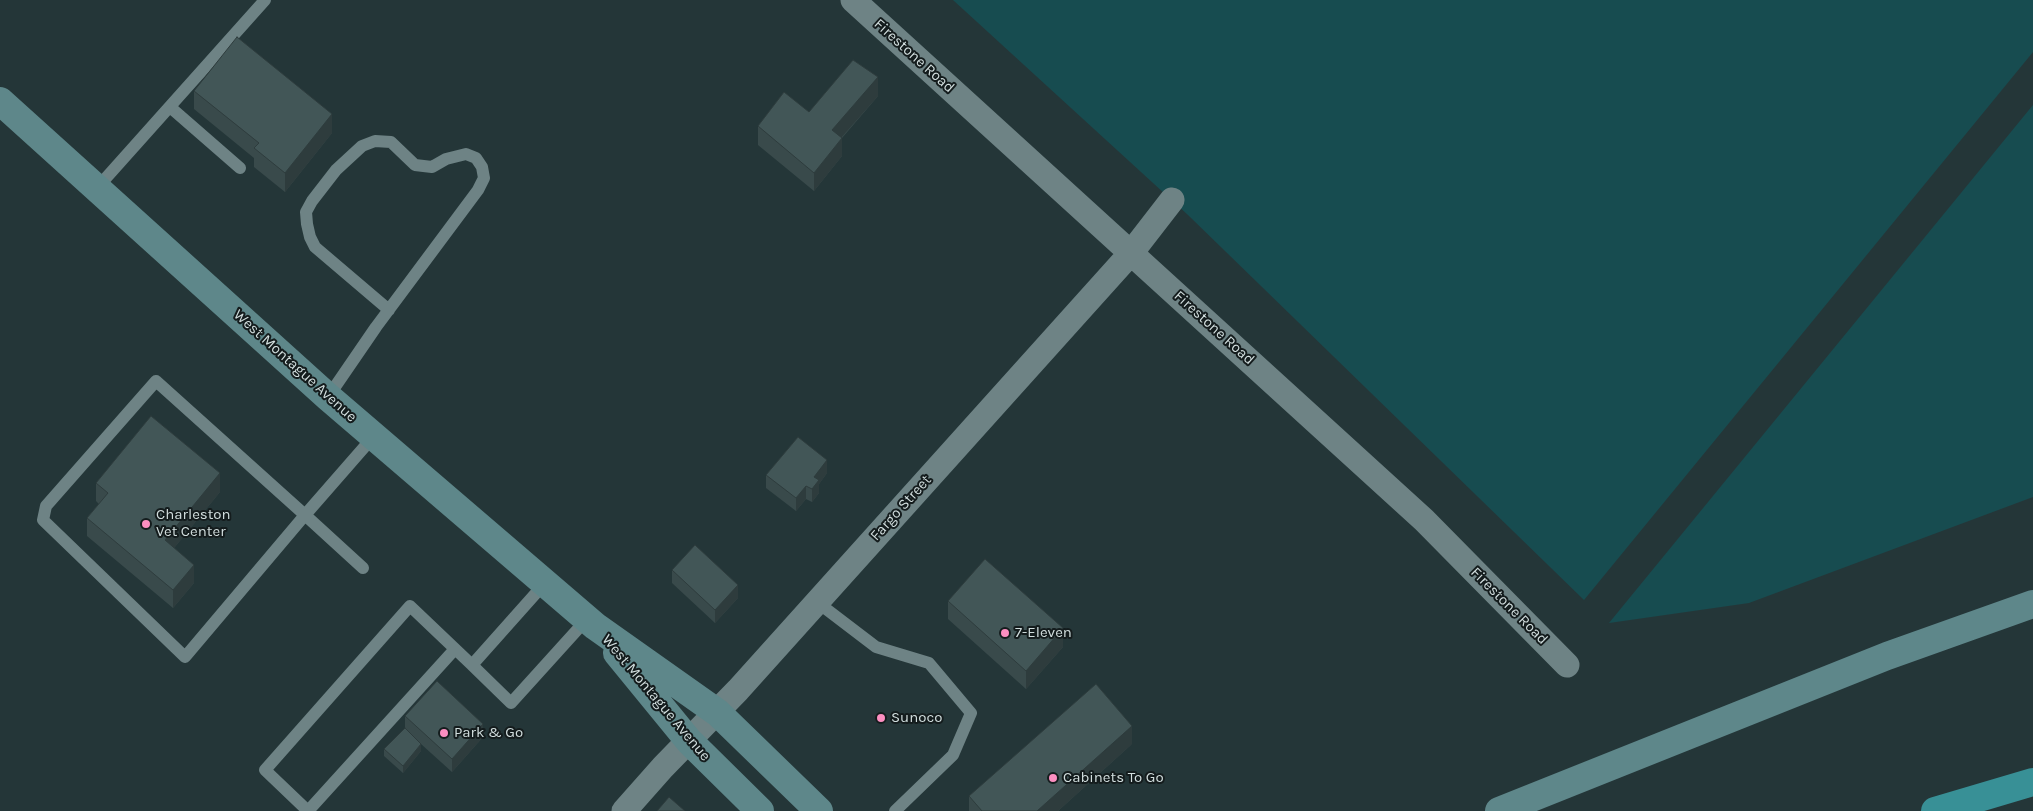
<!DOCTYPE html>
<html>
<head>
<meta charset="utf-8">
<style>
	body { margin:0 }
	canvas { display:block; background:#243638 }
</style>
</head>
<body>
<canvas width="2033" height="811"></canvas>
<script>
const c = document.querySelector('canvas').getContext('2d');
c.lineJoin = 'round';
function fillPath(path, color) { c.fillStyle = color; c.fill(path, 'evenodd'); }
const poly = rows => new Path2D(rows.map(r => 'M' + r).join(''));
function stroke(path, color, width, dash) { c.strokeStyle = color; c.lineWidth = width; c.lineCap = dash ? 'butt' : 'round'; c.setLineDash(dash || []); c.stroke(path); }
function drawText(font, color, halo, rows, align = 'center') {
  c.font = font + ' Karla,sans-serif'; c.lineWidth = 4; c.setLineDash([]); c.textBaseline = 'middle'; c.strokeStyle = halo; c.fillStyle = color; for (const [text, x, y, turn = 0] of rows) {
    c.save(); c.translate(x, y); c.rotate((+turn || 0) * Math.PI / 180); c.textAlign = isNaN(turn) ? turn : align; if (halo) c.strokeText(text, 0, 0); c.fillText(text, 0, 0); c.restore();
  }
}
fillPath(poly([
	[953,0,2033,0,2033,52,1584,600,1188,215],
	[2033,105,2033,497,1749,603,1609,623]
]), '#174c50');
stroke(poly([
	[170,107,240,168],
	[97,188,265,0],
	[328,397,376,327,478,190,484,178,482,167,476,158,466,154,446,159,432,167,415,165,391,142,375,141,362,146,336,170,312,201,306,212,307,224,310,237,315,247,389,310],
	[363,568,305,515,185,657,43,520,46,506,156,381,305,515,374,436],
	[817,602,876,647,929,663,971,713,953,755,895,811],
	[472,665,511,703,587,619],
	[308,811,265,770,410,606,472,665,545,583],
	[308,811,455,649]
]), '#6e8385', 12);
stroke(poly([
	[853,0,1424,520,1567,665],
	[624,811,663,767,738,690,1131,253,1172,200]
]), '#6e8385', 25);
stroke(poly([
	[0,101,328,397,595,626,718,713,819,811],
	[617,653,689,741,760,811],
	[1499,811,1887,656,2033,604]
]), '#5e878a', 28);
stroke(poly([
	[1935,811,2033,782]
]), '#389096', 28);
fillPath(poly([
	[194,91,332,133,285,192,254,167,254,158,194,109],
	[878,96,842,138,842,156,814,191,758,145,758,126,809,112],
	[827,473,819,484,819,493,812,502,806,499,796,511,766,488,766,475],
	[96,483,220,492,174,548,194,583,173,608,87,536,87,518,99,504,96,501],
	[672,570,738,598,715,623,672,583],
	[948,601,1063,647,1026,689,948,619],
	[405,716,483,737,452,772,421,744,421,751,403,773,384,756,384,749,405,729],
	[1132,744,1058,811,969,811,969,796]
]), '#394a4b');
fillPath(poly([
	[878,77,878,96,832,148,832,130],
	[332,114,332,133,285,192,285,173],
	[842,138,842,156,814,191,814,173],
	[827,460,827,473,819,484,819,493,812,502,812,489,814,477],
	[220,473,220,492,165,559,165,540],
	[806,486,806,499,796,511,796,498],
	[194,565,194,583,173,608,173,590],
	[738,585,738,598,715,623,715,610],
	[1063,628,1063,647,1026,689,1026,671],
	[483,724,483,737,452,772,452,759],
	[1132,726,1132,744,1058,811,1037,811],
	[421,744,421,751,403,773,403,766]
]), '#2e3c3d');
const building = poly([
	[237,37,332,114,285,173,254,148,259,143,194,91,237,37],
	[853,60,878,77,832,130,842,138,814,173,758,126,784,92,809,112,853,60],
	[151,416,220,473,165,540,194,565,173,590,87,518,108,493,96,483,151,416],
	[798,437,827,460,814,477,819,480,812,489,806,486,796,498,766,475,798,437],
	[695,545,738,585,715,610,672,570,695,545],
	[985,559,1063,628,1026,671,948,601,985,559],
	[437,681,483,724,452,759,405,716,437,681],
	[1096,684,1132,726,1037,811,982,811,969,796,1096,684],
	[405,728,421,744,403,766,384,749,405,728],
	[669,797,685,811,657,811,669,797]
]);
fillPath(building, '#425657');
stroke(building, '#2e3c3d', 1);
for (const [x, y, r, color] of [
	[146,524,5,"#fc8fc1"],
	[1005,633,5,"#fc8fc1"],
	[881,718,5,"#fc8fc1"],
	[444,733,5,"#fc8fc1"],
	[1053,778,5,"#fc8fc1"]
]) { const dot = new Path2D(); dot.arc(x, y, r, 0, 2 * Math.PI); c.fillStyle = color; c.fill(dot); stroke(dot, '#141c1d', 2); }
drawText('15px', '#d2dede', '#141c1d', [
	["Firestone Road",914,56,42],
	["Firestone Road",1214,328,42],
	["West Montague Avenue",295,366,42],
	["Fargo Street",901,508,-48],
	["Firestone Road",1509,606,45],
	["West Montague Avenue",656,698,50]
]);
drawText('15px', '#d2dede', '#141c1d', [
	["Charleston",156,515],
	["Vet Center",156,532],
	["7-Eleven",1015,633],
	["Sunoco",891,718],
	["Park & Go",454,733],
	["Cabinets To Go",1063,778]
], 'left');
</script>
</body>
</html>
